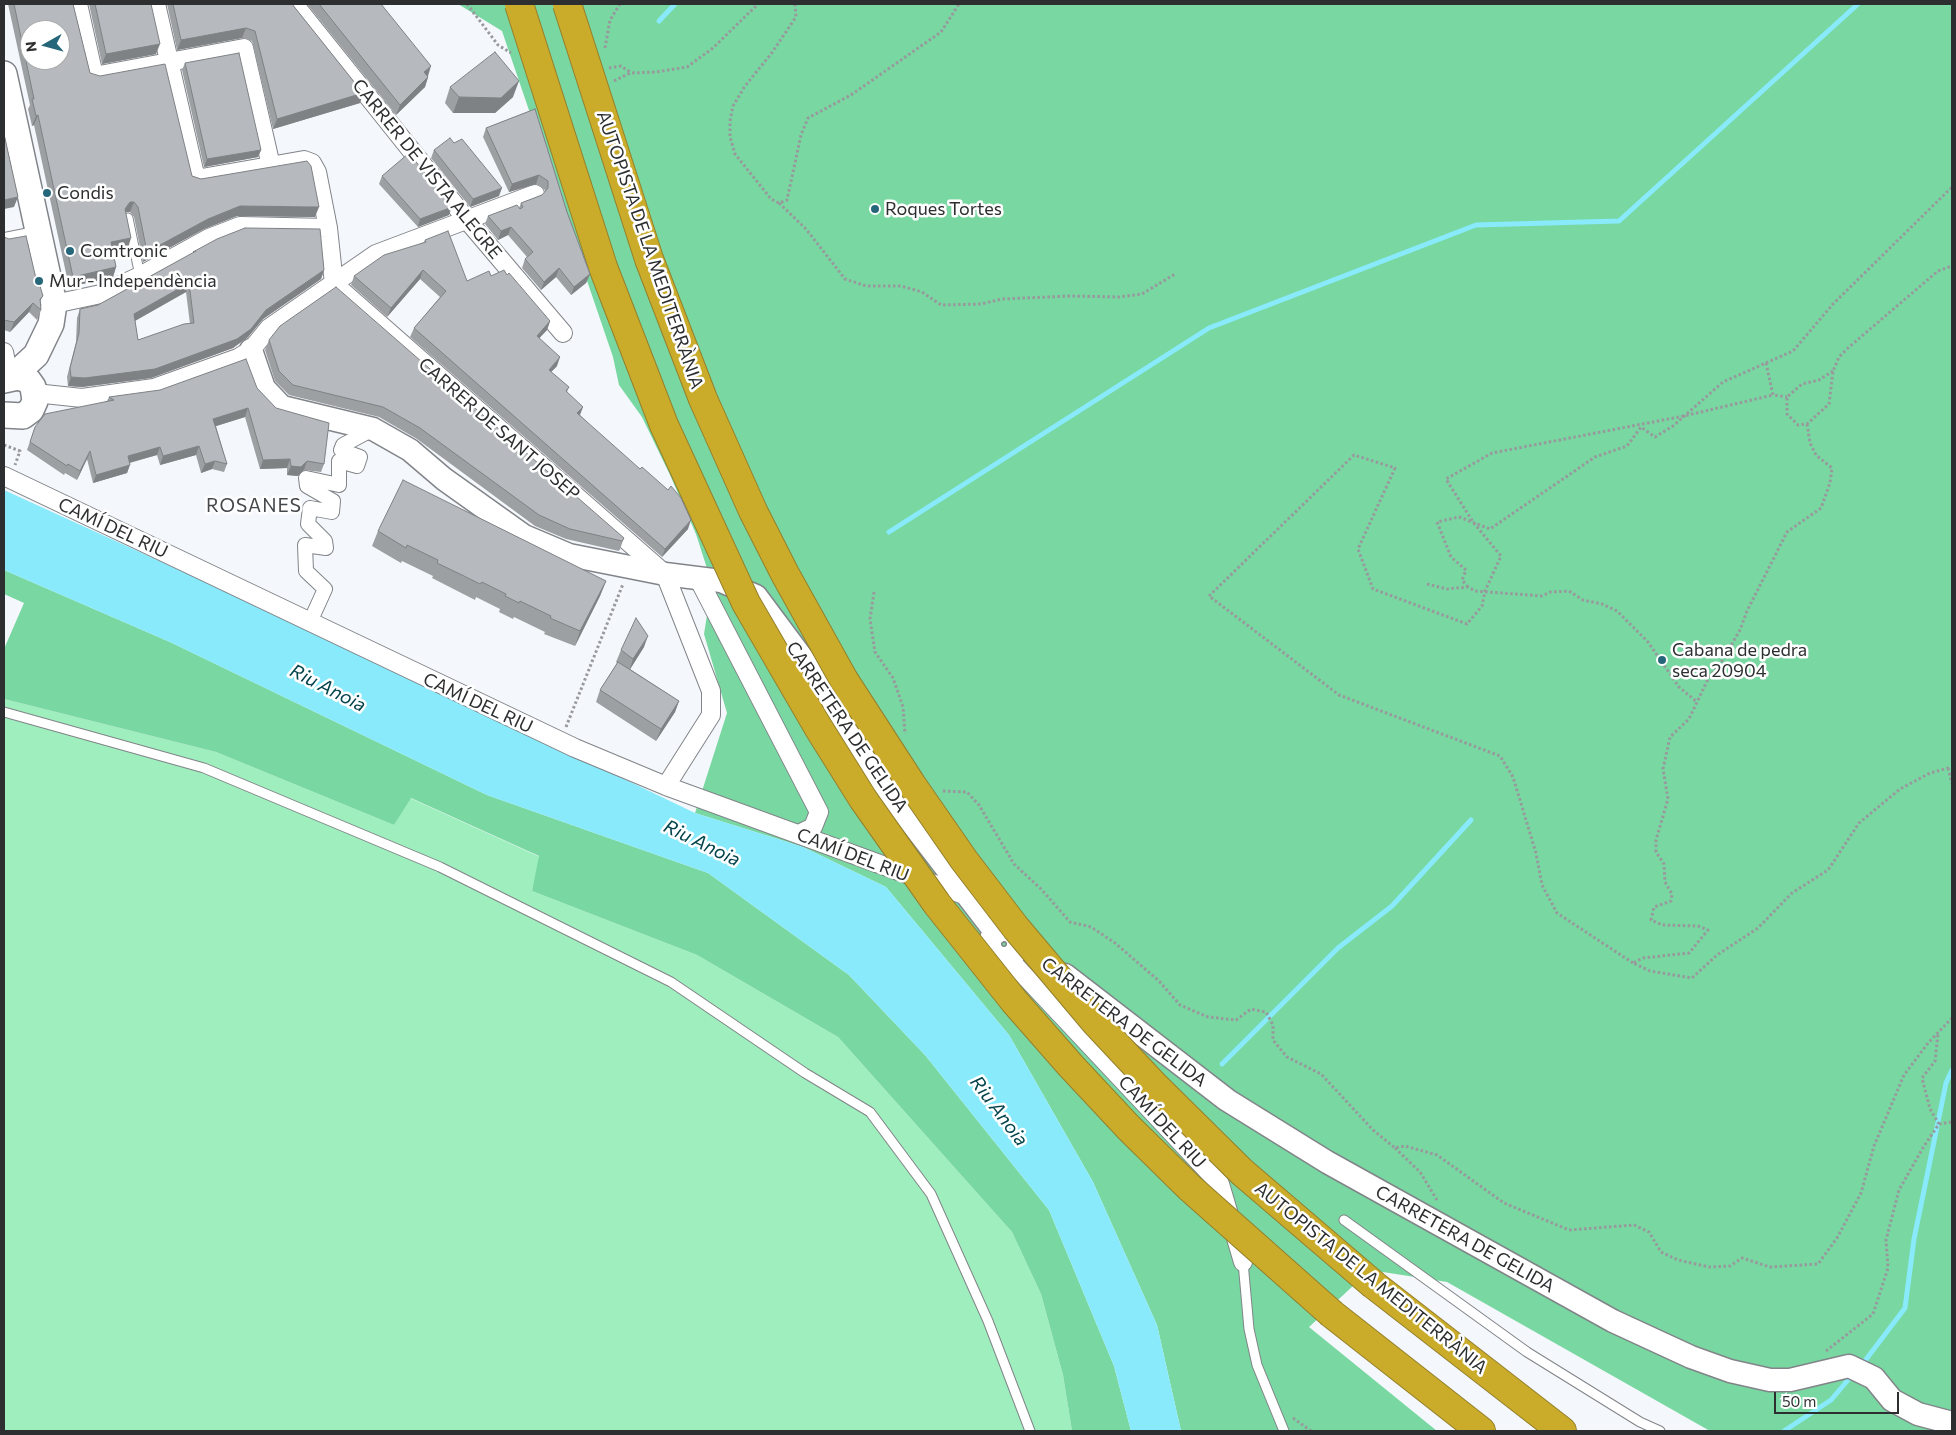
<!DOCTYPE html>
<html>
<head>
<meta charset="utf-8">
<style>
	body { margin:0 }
	#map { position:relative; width:1956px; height:1435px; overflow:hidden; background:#f4f7fc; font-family:Commissioner,sans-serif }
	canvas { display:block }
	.frame { position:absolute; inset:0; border:5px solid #2d2e30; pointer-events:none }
	.north { position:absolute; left:20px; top:20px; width:50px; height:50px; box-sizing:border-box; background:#fff; border:1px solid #ababac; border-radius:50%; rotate:263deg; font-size:14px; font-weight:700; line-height:20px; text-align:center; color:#2d2e30 }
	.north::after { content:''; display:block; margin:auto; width:18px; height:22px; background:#25667a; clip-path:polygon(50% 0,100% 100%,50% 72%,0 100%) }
	.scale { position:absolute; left:1774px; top:1392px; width:125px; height:22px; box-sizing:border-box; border:2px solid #2d2e30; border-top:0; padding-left:6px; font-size:15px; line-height:18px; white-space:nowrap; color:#2d2e30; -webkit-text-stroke:4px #fff; paint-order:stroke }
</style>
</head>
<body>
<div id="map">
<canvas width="1956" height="1435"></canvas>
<div class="frame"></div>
<div class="north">N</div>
<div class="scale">50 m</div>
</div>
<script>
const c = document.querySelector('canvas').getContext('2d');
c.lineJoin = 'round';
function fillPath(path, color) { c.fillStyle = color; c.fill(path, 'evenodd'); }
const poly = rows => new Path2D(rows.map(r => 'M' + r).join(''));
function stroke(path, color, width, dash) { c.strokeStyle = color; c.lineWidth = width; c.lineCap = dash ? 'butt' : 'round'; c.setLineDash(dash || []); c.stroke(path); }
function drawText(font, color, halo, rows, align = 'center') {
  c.font = font + ' Commissioner,sans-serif'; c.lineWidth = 5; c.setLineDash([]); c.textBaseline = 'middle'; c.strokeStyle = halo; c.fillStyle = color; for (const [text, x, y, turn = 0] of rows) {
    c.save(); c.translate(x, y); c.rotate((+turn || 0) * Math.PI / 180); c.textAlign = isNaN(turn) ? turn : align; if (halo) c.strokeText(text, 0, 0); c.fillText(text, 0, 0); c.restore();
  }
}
fillPath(poly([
	[4,699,216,752,394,825,410,798,540,857,532,891,697,955,838,1037,1012,1232,1041,1294,1063,1375,1072,1431,4,1431]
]), '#9fefbe');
fillPath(poly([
	[458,4,1952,4,1952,1431,1710,1431,1447,1282,1370,1270,1309,1327,1437,1431,1181,1431,1157,1325,1093,1182,1009,1035,886,887,803,847,695,813,727,713,704,634,712,584,696,534,670,475,642,417,619,385,613,357,502,31],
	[4,570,170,642,487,795,708,873,849,975,925,1055,1049,1210,1114,1366,1131,1431,1072,1431,1063,1375,1041,1294,1012,1232,838,1037,697,955,532,891,539,856,411,798,394,825,216,752,4,699,4,649,24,603,4,594]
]), '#79d7a1');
fillPath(poly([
	[4,490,376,660,695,813,803,847,886,887,1009,1035,1093,1182,1157,1325,1181,1431,1131,1431,1114,1366,1049,1210,925,1055,849,975,708,873,487,795,170,642,4,570]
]), '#88eafb');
stroke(poly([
	[659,21,675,4],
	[889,532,1209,328,1476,225,1619,221,1858,4],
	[1222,1064,1338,948,1392,906,1471,820],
	[1861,1366,1905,1308,1914,1239,1946,1083,1952,1070],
	[1784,1431,1831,1400,1853,1374]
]), '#88eafb', 5);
const service = poly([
	[128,218,140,276],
	[4,712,204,768,440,867,671,982,805,1073,870,1112,931,1194,988,1321,1030,1431],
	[1344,1220,1527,1352,1640,1422,1660,1431],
	[1243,1262,1249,1329,1257,1365,1284,1431]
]);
const pedestrian = poly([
	[4,240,39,233],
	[310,622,325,589,306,571,305,545,326,548,325,541,308,524,310,508,332,512,333,501,307,486,306,478,339,485,339,461,357,466,360,457,341,450,343,445,373,429]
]);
const minor = poly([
	[78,4,94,76,244,48,271,166],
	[156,4,196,179,304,160,312,163,317,172,328,228,334,284],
	[294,4,467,220,563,333],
	[334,284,665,574,711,691,711,715,666,786],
	[54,304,101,294,140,276,209,238,240,226,328,228],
	[4,352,9,377],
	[35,393,82,398,154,388,238,358,251,350,269,328,376,254,535,194],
	[4,476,575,748,666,786,967,896],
	[698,578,819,812,813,827,799,834],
	[1007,957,1220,1184,1243,1262]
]);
const tertiary = poly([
	[251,350,264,388,282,407,373,429,410,450,444,479,524,536,569,555,665,574,721,581,756,596,803,659,881,783,996,933],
	'990 944a14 14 0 1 1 28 0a14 14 0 1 1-28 0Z',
	[1065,975,1227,1100,1327,1162,1613,1321,1691,1357,1730,1371,1770,1380,1790,1380,1849,1366,1874,1378,1892,1400,1918,1414,1952,1423]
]);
const secondary = poly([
	[4,74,54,304,51,324,36,355,12,377],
	[4,380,18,377,28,380,33,387,35,401,31,410,23,416,4,415]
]);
const motorway = poly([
	[1374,1285,1562,1431],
	[1332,1314,1481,1431]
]);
stroke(service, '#818488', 11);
stroke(pedestrian, '#818488', 16);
stroke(minor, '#818488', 20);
stroke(tertiary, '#818488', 25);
stroke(secondary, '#818488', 28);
stroke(motorway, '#94802c', 30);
stroke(poly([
	[467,4,498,45,511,53],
	[795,4,796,17,771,54,745,86,733,106,730,121,730,137,735,154,771,199,779,203,787,200,801,135,808,118,851,95,941,32,959,4],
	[605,48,610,20,620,4],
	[609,68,621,66,630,72],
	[614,81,630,73,656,72,687,67,713,48,758,4],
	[779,203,806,229,845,279,866,286,901,286,922,292,941,305,981,304,1002,299,1071,296,1119,297,1142,294,1175,274],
	[1766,363,1773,395,1787,397],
	[1833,371,1819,380,1802,384,1787,397,1787,414,1798,425,1807,424,1829,404,1833,371,1839,357,1849,347,1938,271,1952,266],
	[1807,424,1810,443,1816,455,1832,468,1830,483,1821,508,1787,532,1747,611,1740,630,1722,661,1709,677,1689,719,1670,737,1663,769,1668,799,1656,840,1656,852,1664,864,1665,882,1672,894,1671,901,1654,907,1651,920,1662,925,1698,926,1708,930,1689,953,1643,958,1633,963,1650,971,1692,978,1717,955,1758,928,1792,893,1828,870,1859,823,1900,789,1930,773,1952,767],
	[4,445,20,451,15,465],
	[1427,584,1447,589,1468,587,1475,591,1542,596,1550,592,1569,591,1583,600,1602,604,1617,611,1648,642,1679,687,1697,702],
	[1468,587,1462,580,1466,570,1451,557,1437,522,1459,517,1490,529,1595,457,1627,446,1641,427,1655,437,1673,426,1723,382,1793,351,1833,304,1952,187],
	[874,592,870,619,875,652,893,678,903,707,905,734],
	[566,727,623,584],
	[1948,768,1952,784],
	[943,791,967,792,979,805,1014,864,1041,889,1070,922,1091,927,1115,943,1159,981,1180,1005,1208,1017,1236,1020,1251,1009,1266,1012,1273,1025,1273,1040,1287,1057,1321,1074,1373,1130,1395,1148,1405,1146,1437,1155,1504,1203,1569,1230,1634,1225,1649,1232,1661,1252,1678,1260,1709,1267,1730,1266,1742,1258,1770,1267,1818,1264,1837,1238,1861,1193,1874,1146,1904,1075,1928,1043,1952,1018],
	[1633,963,1557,913,1542,885,1536,853,1513,777,1500,756,1339,695,1209,596,1354,455,1395,468,1358,549,1373,589,1467,624,1482,606,1485,591,1501,556,1473,522,1446,479,1492,453,1684,416,1773,395],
	[1939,1124,1952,1122],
	[1395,1148,1420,1172,1437,1200],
	[1826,1351,1873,1314,1888,1268,1886,1240,1899,1190,1924,1146,1939,1124,1930,1109,1922,1078,1935,1061,1938,1034],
	[1293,1418,1311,1431]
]), '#97999d', 3, [2.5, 2.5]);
stroke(service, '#fff', 9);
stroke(pedestrian, '#fff', 14);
stroke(minor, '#fff', 18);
stroke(tertiary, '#fff', 22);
stroke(secondary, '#fff', 25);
stroke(motorway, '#cbac2a', 28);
const motorwayBridge = poly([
	[519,4,603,267,664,425,746,603,818,727,863,799,937,904,1014,1001,1071,1066,1129,1128,1190,1188,1332,1314],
	[567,4,649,259,703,399,753,511,785,574,844,680,912,785,964,860,1016,928,1096,1023,1155,1086,1242,1172,1374,1285]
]);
stroke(motorwayBridge, '#94802c', 30, []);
stroke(motorwayBridge, '#cbac2a', 28);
fillPath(poly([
	[8,4,73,4,90,73,192,176,315,217,237,216,204,229,143,262,134,217,130,212,126,212,128,248,113,251,116,267,113,277,69,287,34,125,32,126,28,109,30,105],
	[89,4,151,4,156,54,102,64],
	[167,4,292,4,363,93,360,103,273,129,252,41,242,38,177,50],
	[307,4,381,4,428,77,425,87,396,115],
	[185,63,261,150,258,157,204,167,182,70],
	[450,87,513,97,495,113,453,113,445,103],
	[535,109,567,212,590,274,586,283,571,295,556,277,541,290,522,268,525,259,527,257,508,235,498,240,485,224,488,216,519,208,521,203,542,195,545,192,545,190,536,184,509,192,483,137,486,128],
	[454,143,499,196,470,207,431,158,434,150],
	[382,176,449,215,418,227,379,184],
	[4,237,43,296,40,302,41,310,37,320,29,312,10,332,4,330],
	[425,240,467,281,491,276,507,275,550,321,547,330,539,338,557,366,551,372,569,387,567,392,580,415,688,529,662,557,410,337,414,328,440,297,420,279,387,317,351,285,354,276,424,242],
	[193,252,324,270,321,279,263,319,248,337,233,348,151,378,82,387,68,386,67,377,76,342,77,318,80,309,98,305,193,253],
	[186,292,190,324,138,340,135,321],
	[269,340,624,538,620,549,619,551,566,539,535,526,417,439,379,417,289,395,275,381,265,350],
	[257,388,324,464,321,472,304,470,298,476,287,475,287,468,260,469,245,417,216,426,227,464,224,472,212,469,201,473,196,455,160,465,157,455,130,463,127,473,93,483,87,459,77,480,65,473,64,475,27,450,35,427,107,401,109,397],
	[378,531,606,581,600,596,575,646,544,634,545,632,514,617,513,619,499,612,500,609,476,597,475,600,432,578,433,576,402,561,401,563,372,546],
	[644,647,630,669,679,701,675,712,656,741,596,702,600,690,617,663,616,662,621,650]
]), '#9da0a3');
fillPath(poly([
	[246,28,242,38,177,50,181,40],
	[160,44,156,54,102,64,106,54],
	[431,66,428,76,420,82,424,72],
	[428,77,425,87,396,115,400,105],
	[519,81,513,97,495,113,453,113,459,97],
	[363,93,360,103,273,129,277,119],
	[38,115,34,125,32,126,36,116],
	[261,150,258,157,204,167,207,159],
	[539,175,536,184,509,192,512,184],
	[502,188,499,196,470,207,473,199],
	[18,197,14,207,4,209,4,200],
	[130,202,134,202,130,212,126,212,125,209],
	[240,206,319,207,315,217,237,216,204,229,143,262,147,252,208,219],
	[452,207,449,215,418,227,420,219],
	[511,227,508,235,498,240,501,231],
	[131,238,128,248,107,252,111,242],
	[116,267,113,277,69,287,73,277],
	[559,268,556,277,541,290,544,282],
	[324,270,321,279,263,319,248,337,233,348,151,378,82,387,68,386,71,377,266,310],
	[423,270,420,279,387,317,391,308],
	[590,274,586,283,571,295,574,287],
	[189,283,186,292,131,323,134,314],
	[33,303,29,312,10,332,14,322],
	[550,321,547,330,533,345,537,336],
	[560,357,557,366,545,378,549,370],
	[583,407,580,415,577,413],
	[248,408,245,417,210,428,213,419],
	[199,446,196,455,160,465,163,456],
	[160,447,157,455,124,464,128,456],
	[90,451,87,459,77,480,80,471],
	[290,459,287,468,260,469,263,460],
	[215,461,212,469,201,473,205,464],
	[307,461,304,470,298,476,287,475,291,466],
	[130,465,127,473,93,483,96,475],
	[691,520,688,529,662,557,665,549],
	[606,581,600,596,575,646,580,631],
	[648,636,644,647,629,671,633,659],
	[679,701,675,712,656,741,661,729]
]), '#7f8285');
const building = poly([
	[14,4,73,4,90,73,100,76,165,64,192,176,201,179,307,161,311,166,319,207,240,206,208,219,147,252,138,207,134,202,130,202,125,209,131,238,111,242,116,267,73,277,38,115,36,116,32,99,34,99,14,4],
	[30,30,60,30,60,60,30,60,30,30],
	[95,4,151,4,160,44,106,54,95,4],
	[173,4,292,4,363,93,277,119,255,31,246,28,181,40,173,4],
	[319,4,381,4,431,66,424,72,428,77,400,105,319,4],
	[495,52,519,81,501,98,459,97,450,87,495,52],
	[239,53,261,150,207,159,185,63,239,53],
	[535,109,567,212,590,274,574,287,559,268,544,282,525,259,533,252,511,227,501,231,488,216,517,205,520,209,523,207,521,203,542,195,548,188,548,181,539,175,512,184,486,128,535,109],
	[4,134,18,197,4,200,4,134],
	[450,138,454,143,462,139,502,188,473,199,434,150,450,138],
	[409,153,452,207,420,219,382,176,409,153],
	[245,228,320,229,324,270,266,310,251,329,237,339,155,369,85,378,71,377,70,368,79,333,80,309,98,305,196,251,193,252,217,239,245,228],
	[189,283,194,323,184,324,138,340,134,314,189,283],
	[448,231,467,281,489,271,491,276,504,270,507,275,509,273,550,321,537,336,560,357,549,370,569,387,566,391,583,407,577,413,640,469,642,467,668,490,671,486,681,498,691,520,665,549,414,328,446,291,423,270,391,308,354,276,384,255,426,242,425,240,448,231],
	[26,236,38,287,40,286,43,296,40,299,41,310,33,303,14,322,4,320,4,237,9,239,26,236],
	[336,287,624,538,622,541,570,529,539,515,420,428,383,407,293,385,279,371,269,340,280,326,336,287],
	[246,359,257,388,276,408,329,423,324,464,307,461,301,467,291,466,290,459,263,460,248,408,213,419,227,464,215,461,205,464,199,446,163,456,160,447,128,456,130,465,96,475,90,451,80,471,68,464,67,466,30,442,35,427,45,414,114,400,109,397,160,390,246,359],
	[403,480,606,581,580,631,550,618,551,616,520,601,519,603,505,596,506,594,482,582,480,584,462,575,437,563,438,560,407,545,406,548,378,531,403,480],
	[636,618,648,636,633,659,621,650,636,618],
	[618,662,679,701,661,729,600,690,618,662]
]);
fillPath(building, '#b6babe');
stroke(building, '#7f8285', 1);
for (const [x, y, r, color] of [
	[47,193,5,"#25667a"],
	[875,209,5,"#25667a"],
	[70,251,5,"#25667a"],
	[39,281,5,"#25667a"],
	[1662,660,5,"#25667a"]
]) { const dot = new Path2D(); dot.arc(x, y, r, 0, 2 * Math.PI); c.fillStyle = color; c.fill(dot); stroke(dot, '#fff', 2); }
drawText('18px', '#2d2e30', '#fff', [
	["CARRER DE VISTA ALEGRE",427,169,51],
	["AUTOPISTA DE LA MEDITERRÀNIA",650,250,71],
	["CARRER DE SANT JOSEP",499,429,41],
	["CAMÍ DEL RIU",113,528,25],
	["CAMÍ DEL RIU",478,703,25],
	["CARRETERA DE GELIDA",847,727,56],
	["CAMÍ DEL RIU",853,855,21],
	["CARRETERA DE GELIDA",1124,1022,37],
	["CAMÍ DEL RIU",1162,1122,47],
	["CARRETERA DE GELIDA",1465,1239,29],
	["AUTOPISTA DE LA MEDITERRÀNIA",1371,1278,39]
]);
drawText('18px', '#2d2e30', '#fff', [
	["Condis",57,193],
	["Roques Tortes",885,209],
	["Comtronic",80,251],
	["Mur - Independència",49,281],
	["Cabana de pedra",1672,650],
	["seca 20904",1672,671]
], 'left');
c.letterSpacing = '1px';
drawText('19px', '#46494c', '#fff', [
	["ROSANES",254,506]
]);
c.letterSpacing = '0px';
drawText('italic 19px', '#03444c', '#fff', [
	["Riu Anoia",328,688,27],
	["Riu Anoia",702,843,26],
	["Riu Anoia",999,1111,53]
]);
</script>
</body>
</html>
